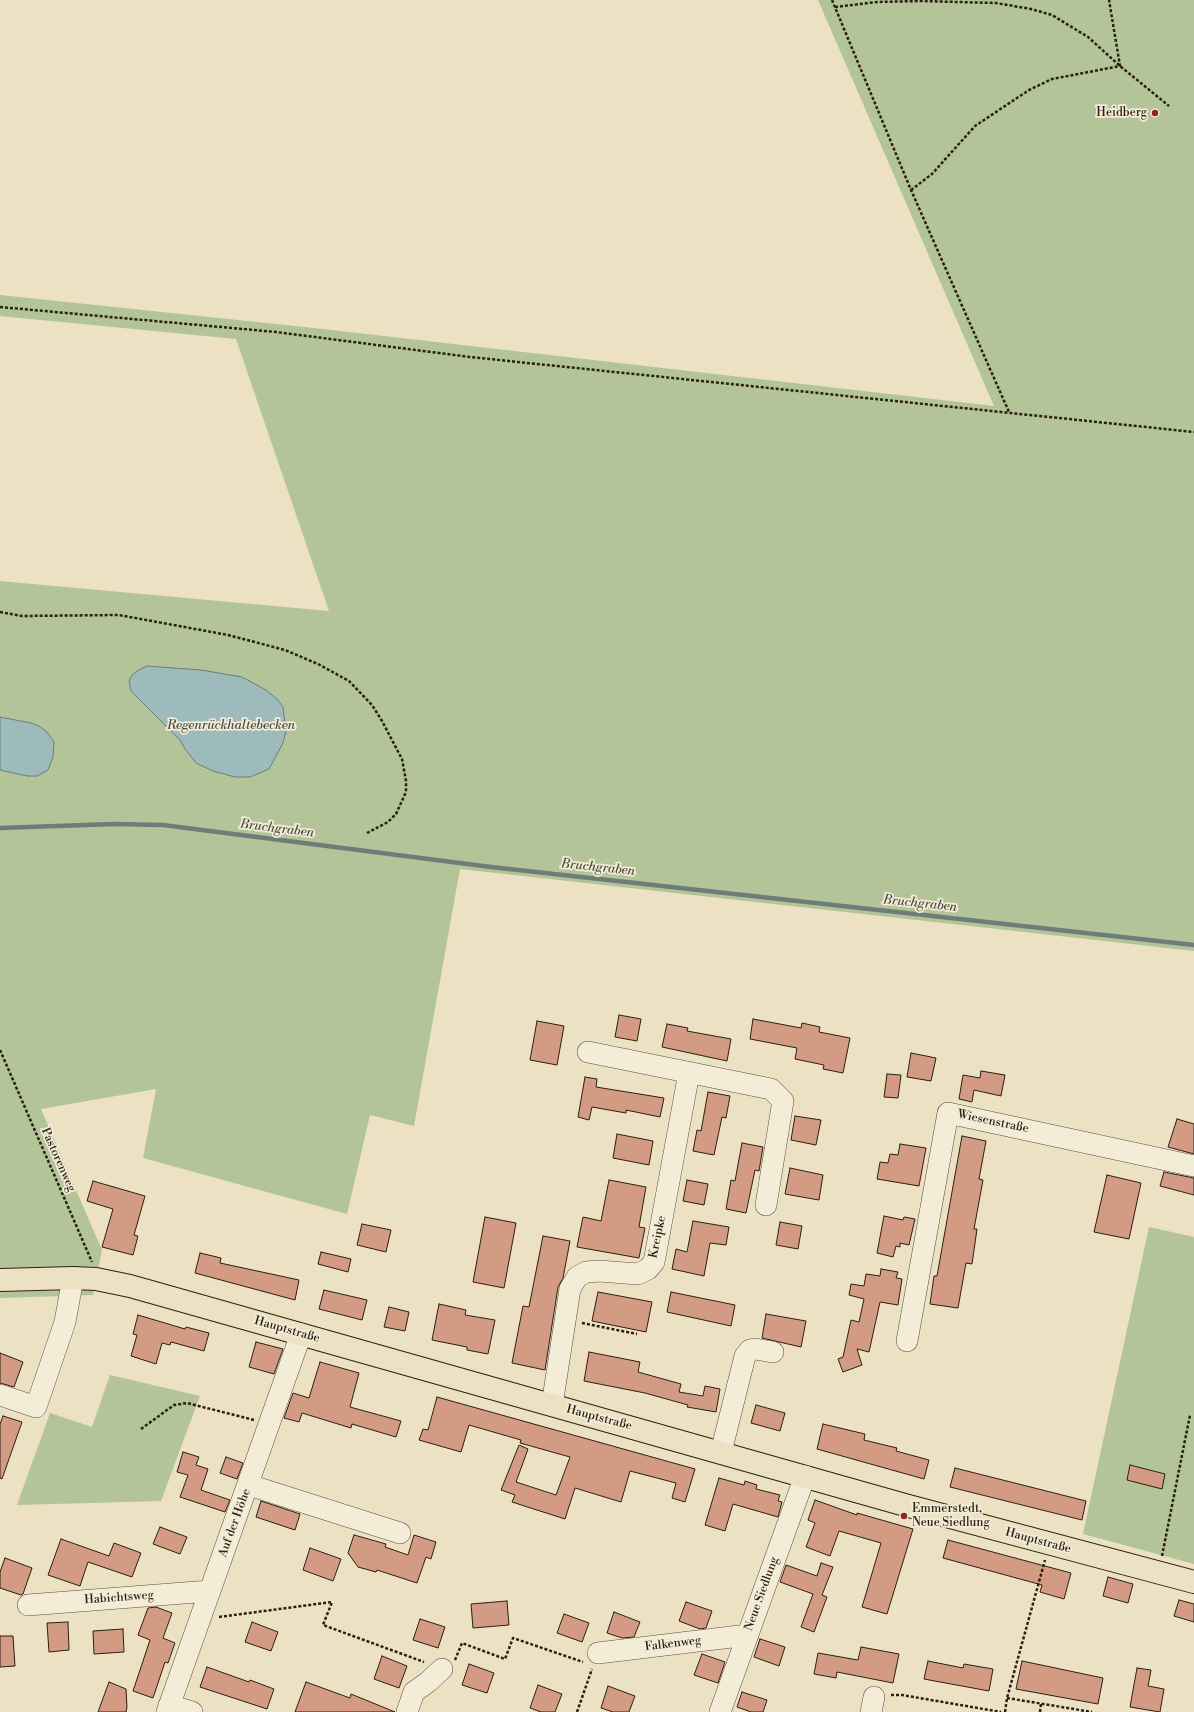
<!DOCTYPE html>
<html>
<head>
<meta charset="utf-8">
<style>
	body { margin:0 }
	canvas { display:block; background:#ece1c2 }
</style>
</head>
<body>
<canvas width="1194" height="1712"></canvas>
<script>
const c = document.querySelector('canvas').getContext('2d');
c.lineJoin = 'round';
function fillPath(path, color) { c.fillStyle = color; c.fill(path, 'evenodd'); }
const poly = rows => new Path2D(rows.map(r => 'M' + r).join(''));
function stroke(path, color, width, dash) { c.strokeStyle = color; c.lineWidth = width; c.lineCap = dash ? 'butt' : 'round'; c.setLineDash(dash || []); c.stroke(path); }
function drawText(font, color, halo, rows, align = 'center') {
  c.font = font + ' "Libre Bodoni",serif'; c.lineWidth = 3.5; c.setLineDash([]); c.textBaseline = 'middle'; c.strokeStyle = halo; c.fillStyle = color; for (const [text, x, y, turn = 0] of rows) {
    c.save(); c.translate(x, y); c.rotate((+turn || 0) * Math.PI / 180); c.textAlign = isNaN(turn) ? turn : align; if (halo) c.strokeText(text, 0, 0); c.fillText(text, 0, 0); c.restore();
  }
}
fillPath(poly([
	[818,0,1194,0,1194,951,460,869,414,1126,370,1115,347,1214,143,1158,156,1089,41,1109,102,1250,93,1295,0,1298,0,581,329,611,236,339,0,316,0,295,314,328,994,406],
	[1149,1227,1194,1237,1194,1564,1083,1534],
	[110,1375,200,1396,161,1501,17,1505,50,1413,92,1427]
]), '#b2c498');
const water = poly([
	[147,666,201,670,242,677,266,690,277,699,283,707,286,731,283,743,269,769,250,777,235,777,213,771,196,763,185,749,180,740,131,691,129,681,132,675,137,671,147,666],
	[0,717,31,723,39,726,47,732,54,742,53,757,48,770,37,776,27,776,0,770,0,717]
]);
fillPath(water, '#9dbbbd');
stroke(water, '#6f7d79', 1);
stroke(poly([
	[0,828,114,824,163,825,491,867,1194,945]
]), '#6f7d79', 4.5);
const building = poly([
	[619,1015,641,1019,637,1041,615,1037,619,1015],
	[753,1019,801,1028,802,1023,820,1027,819,1032,850,1038,843,1073,823,1069,824,1065,795,1059,797,1048,750,1039,753,1019],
	[537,1021,564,1026,557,1065,530,1060,537,1021],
	[667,1024,688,1028,687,1031,731,1039,727,1061,662,1047,667,1024],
	[911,1053,936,1058,931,1081,907,1077,911,1053],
	[981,1071,1005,1075,1001,1096,974,1090,972,1102,959,1099,963,1075,980,1078,981,1071],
	[887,1074,901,1075,898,1098,884,1097,887,1074],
	[585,1077,597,1079,596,1087,664,1098,660,1117,626,1110,626,1113,592,1107,589,1120,578,1117,585,1077],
	[708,1092,730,1096,726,1118,722,1117,714,1155,693,1151,697,1130,701,1131,708,1092],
	[795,1116,821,1120,816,1145,791,1140,795,1116],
	[1177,1119,1194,1124,1194,1154,1168,1147,1177,1119],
	[617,1134,653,1141,649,1165,613,1158,617,1134],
	[962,1136,986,1141,979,1179,983,1180,974,1229,977,1229,972,1264,966,1263,958,1308,930,1304,934,1276,937,1276,962,1136],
	[742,1143,763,1147,759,1171,755,1170,746,1213,726,1209,731,1180,735,1181,742,1143],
	[900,1144,926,1148,919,1186,877,1179,880,1162,888,1163,890,1154,898,1155,900,1144],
	[790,1168,823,1175,819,1200,785,1194,790,1168],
	[1164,1172,1194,1178,1194,1195,1160,1186,1164,1172],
	[1107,1175,1141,1183,1129,1239,1094,1232,1107,1175],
	[609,1180,646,1187,639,1227,645,1228,639,1258,577,1247,583,1217,601,1221,609,1180],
	[687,1180,708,1184,704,1205,683,1201,687,1180],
	[93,1181,145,1196,134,1235,138,1236,133,1255,102,1247,113,1209,87,1201,93,1181],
	[884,1216,903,1220,904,1217,915,1219,909,1245,900,1243,900,1247,896,1246,893,1257,877,1253,884,1216],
	[485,1217,516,1223,504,1288,473,1282,485,1217],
	[693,1221,729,1227,726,1245,710,1243,704,1276,672,1269,676,1249,687,1252,693,1221],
	[780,1222,802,1226,798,1249,776,1245,780,1222],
	[362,1224,391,1230,386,1252,357,1245,362,1224],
	[543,1236,570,1241,563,1278,558,1287,545,1370,512,1363,523,1306,529,1307,543,1236],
	[321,1252,351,1259,348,1272,318,1264,321,1252],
	[200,1253,221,1258,220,1263,299,1280,295,1300,195,1273,200,1253],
	[881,1269,898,1272,896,1278,902,1279,898,1305,880,1302,869,1352,857,1349,862,1365,843,1372,838,1359,843,1357,851,1320,859,1322,864,1299,849,1295,851,1284,864,1286,866,1274,880,1276,881,1269],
	[324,1290,367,1300,362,1320,319,1309,324,1290],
	[598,1292,652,1302,646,1332,592,1321,598,1292],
	[671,1292,735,1305,731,1326,667,1312,671,1292],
	[439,1304,466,1310,465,1315,495,1320,488,1354,467,1350,467,1347,432,1340,439,1304],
	[389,1307,409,1312,405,1331,384,1327,389,1307],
	[766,1314,806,1321,801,1347,762,1338,766,1314],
	[138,1315,185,1329,186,1327,209,1333,204,1351,171,1342,170,1345,162,1343,156,1364,131,1356,137,1335,133,1334,138,1315],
	[256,1342,283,1349,274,1374,249,1367,256,1342],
	[589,1352,640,1362,638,1372,681,1384,679,1392,703,1396,705,1386,720,1389,716,1412,687,1407,688,1405,645,1393,584,1381,589,1352],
	[0,1353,23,1362,14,1387,0,1383,0,1353],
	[320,1362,359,1373,350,1407,401,1421,396,1437,352,1424,351,1428,302,1413,299,1422,284,1418,293,1393,309,1398,320,1362],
	[437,1397,695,1469,685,1502,672,1498,676,1483,630,1471,621,1502,575,1488,565,1519,512,1502,515,1495,501,1490,519,1445,528,1449,516,1482,556,1495,570,1457,520,1443,521,1440,469,1425,461,1452,419,1440,423,1429,428,1430,437,1397],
	[756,1405,785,1413,780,1431,751,1423,756,1405],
	[3,1416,22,1422,2,1479,0,1478,0,1424,3,1416],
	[823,1424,865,1434,864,1440,897,1448,896,1451,929,1460,924,1479,817,1449,823,1424],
	[183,1452,199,1457,196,1465,208,1469,201,1490,230,1500,225,1512,180,1497,188,1475,177,1472,183,1452],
	[226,1457,243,1463,237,1479,220,1473,226,1457],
	[1130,1465,1165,1474,1162,1489,1127,1480,1130,1465],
	[955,1468,1086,1501,1082,1520,950,1487,955,1468],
	[719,1478,744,1485,745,1481,757,1485,756,1489,780,1495,778,1501,782,1502,778,1517,733,1504,725,1531,705,1525,719,1478],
	[815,1500,857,1515,857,1513,913,1529,887,1614,862,1607,881,1543,839,1531,830,1556,806,1547,815,1523,808,1520,815,1500],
	[261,1501,300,1514,295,1530,256,1517,261,1501],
	[160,1527,187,1537,180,1554,153,1544,160,1527],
	[354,1535,386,1544,385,1547,408,1555,414,1535,436,1542,431,1559,426,1557,417,1583,377,1570,376,1572,358,1567,348,1553,354,1535],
	[61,1539,109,1556,114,1543,141,1553,132,1577,88,1562,80,1586,48,1575,61,1539],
	[948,1540,1071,1573,1064,1599,1040,1592,1042,1585,943,1558,948,1540],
	[310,1548,341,1559,333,1581,303,1570,310,1548],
	[5,1558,32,1568,23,1594,21,1595,0,1588,0,1572,5,1558],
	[821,1563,833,1567,822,1595,827,1597,814,1632,801,1627,813,1594,780,1582,786,1565,817,1576,821,1563],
	[1108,1577,1133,1584,1128,1603,1103,1596,1108,1577],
	[1179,1600,1194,1604,1194,1622,1174,1616,1179,1600],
	[507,1601,509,1625,473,1628,471,1604,507,1601],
	[686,1602,712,1611,706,1628,700,1629,679,1621,686,1602],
	[156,1607,172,1613,163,1638,175,1643,168,1663,165,1662,153,1698,133,1691,150,1640,138,1635,148,1608,156,1607],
	[614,1612,640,1622,634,1637,622,1638,607,1633,614,1612],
	[564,1614,589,1623,582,1642,557,1633,564,1614],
	[420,1619,445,1627,438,1648,413,1640,420,1619],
	[68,1622,69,1650,49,1652,47,1623,68,1622],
	[252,1622,278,1632,271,1651,245,1642,252,1622],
	[123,1629,124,1652,94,1654,93,1631,123,1629],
	[0,1636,13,1636,15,1666,0,1667,0,1636],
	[760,1639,785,1647,779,1666,754,1657,760,1639],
	[861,1647,899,1654,893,1683,837,1672,836,1678,814,1674,818,1653,858,1660,861,1647],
	[702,1654,725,1662,718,1683,694,1675,702,1654],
	[382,1656,407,1666,399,1688,374,1679,382,1656],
	[928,1661,963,1668,964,1664,993,1669,989,1691,924,1679,928,1661],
	[1022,1661,1103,1678,1098,1704,1016,1689,1022,1661],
	[469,1664,494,1673,487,1693,462,1685,469,1664],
	[207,1667,249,1682,250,1680,274,1689,267,1709,200,1687,207,1667],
	[1137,1668,1151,1670,1148,1686,1164,1689,1160,1712,1130,1707,1137,1668],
	[109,1682,126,1689,127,1707,126,1712,98,1712,109,1682],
	[306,1682,350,1698,351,1694,395,1712,295,1712,306,1682],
	[538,1685,562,1694,555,1712,541,1712,530,1708,538,1685],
	[608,1686,635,1696,629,1712,613,1712,601,1708,608,1686],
	[742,1692,767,1700,763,1712,751,1712,737,1707,742,1692]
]);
fillPath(building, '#d39a84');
stroke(building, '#2b1f13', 1);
const minor = poly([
	[588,1052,771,1089,783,1101,766,1205],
	[907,1341,948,1113,1194,1166],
	[0,1395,36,1407,65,1322,73,1278],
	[552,1405,570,1289,577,1277,586,1272,599,1271,638,1274,648,1269,654,1262,689,1073],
	[721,1452,745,1356,750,1350,755,1349,773,1352],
	[249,1485,400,1533],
	[28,1605,210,1591],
	[598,1653,748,1635],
	[169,1705,192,1712],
	[167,1712,301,1334],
	[407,1712,414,1692,428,1682,442,1669],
	[720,1712,805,1476],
	[871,1712,874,1697]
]);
const major = poly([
	[0,1280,73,1278,96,1279,130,1286,905,1505,1194,1582]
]);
stroke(minor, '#5b503f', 22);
stroke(major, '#2b1f13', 24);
stroke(poly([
	[832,0,911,190,1009,412],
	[835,7,877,2,921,1,996,3,1031,9,1052,15,1088,37,1120,66,1169,106],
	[911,190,932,174,975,126,1029,90,1052,79,1120,66,1109,0],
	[0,307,276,332,470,357,1194,432],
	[0,612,22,616,119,615,228,635,285,650,318,664,349,681,372,705,382,721,402,759,406,781,406,792,396,814,388,822,367,833],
	[0,1050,92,1262],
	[582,1323,637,1334],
	[141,1429,174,1405,187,1403,254,1420],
	[1162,1556,1190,1415],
	[219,1617,332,1602,323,1625,424,1662],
	[455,1660,462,1643,505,1659,513,1638,583,1662],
	[891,1695,902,1695,1001,1712],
	[1007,1698,1092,1712],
	[577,1712,592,1669],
	[1005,1712,1007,1698,1045,1560],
	[1040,1712,1041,1704]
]), '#2b1f13', 2.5, [3, 2]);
stroke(minor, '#f3ecd7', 21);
stroke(major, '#ece1c2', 22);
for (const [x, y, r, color] of [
	[1155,113,4,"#8f2418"],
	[904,1516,4,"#8f2418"]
]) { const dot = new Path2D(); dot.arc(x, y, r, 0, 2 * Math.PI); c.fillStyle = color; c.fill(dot); stroke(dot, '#f3ecd7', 1.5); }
drawText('12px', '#2b1f13', '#f3ecd7', [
	["Heidberg",1147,113],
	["Emmerstedt,",912,1509,"left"],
	["Neue Siedlung",912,1523,"left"]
], 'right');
drawText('12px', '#2b1f13', '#f3ecd7', [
	["Wiesenstraße",993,1122,12],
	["Pastorenweg",58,1160,66],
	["Kreipke",658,1237,-78],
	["Hauptstraße",287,1330,16],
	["Hauptstraße",599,1418,15],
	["Auf der Höhe",235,1523,-70],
	["Hauptstraße",1038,1541,15],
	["Neue Siedlung",762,1594,-70],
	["Habichtsweg",119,1598,-4],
	["Falkenweg",673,1644,-7]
]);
drawText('italic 13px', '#4d4e46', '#f3ecd7', [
	["Regenrückhaltebecken",231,726],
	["Bruchgraben",277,829,7],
	["Bruchgraben",598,868,6],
	["Bruchgraben",920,904,6]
]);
</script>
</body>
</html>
